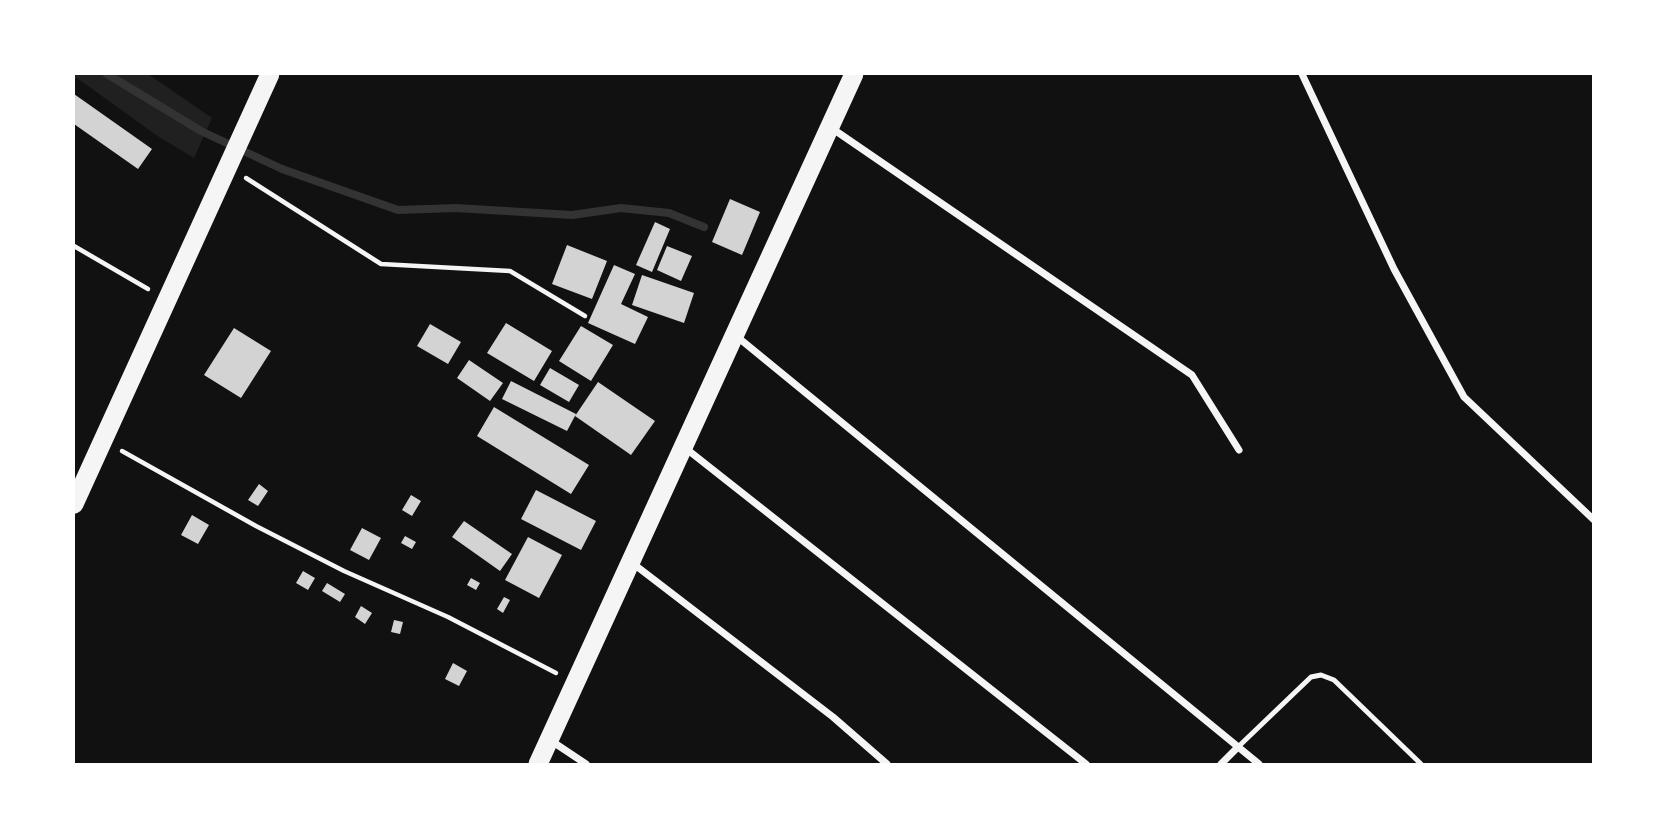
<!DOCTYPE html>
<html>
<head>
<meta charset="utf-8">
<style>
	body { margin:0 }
	#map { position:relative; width:1667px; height:838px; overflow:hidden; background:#111; font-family:Roboto,sans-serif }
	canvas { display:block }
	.frame { position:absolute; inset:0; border:75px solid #fff; pointer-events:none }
</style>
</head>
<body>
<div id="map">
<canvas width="1667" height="838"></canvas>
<div class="frame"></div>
</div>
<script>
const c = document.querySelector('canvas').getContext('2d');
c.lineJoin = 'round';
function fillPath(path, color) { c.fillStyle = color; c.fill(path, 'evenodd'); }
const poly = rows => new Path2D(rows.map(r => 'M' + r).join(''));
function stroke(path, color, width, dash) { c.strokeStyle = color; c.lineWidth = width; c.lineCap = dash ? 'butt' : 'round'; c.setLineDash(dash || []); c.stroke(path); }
fillPath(poly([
	[74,74,148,74,212,118,194,158,156,135,77,78,74,80]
]), '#202020');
stroke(poly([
	[107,74,201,131,282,169,398,210,456,208,572,215,621,208,669,213,704,227]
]), '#333', 8);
fillPath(poly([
	[74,94,152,149,138,169,74,124],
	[730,199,760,212,742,255,712,242],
	[655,222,670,229,652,272,636,265],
	[567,245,607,261,592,299,552,284],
	[667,246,692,256,681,281,657,270],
	[614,265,635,274,621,304,648,317,635,344,588,323],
	[642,275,694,293,684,323,632,305],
	[506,323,552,351,534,381,487,353],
	[430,324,461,342,448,364,417,346],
	[581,326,613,345,591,381,559,361],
	[234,328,271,351,241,398,204,375],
	[469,360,503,383,490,401,457,378],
	[550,368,579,385,569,402,540,385],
	[511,381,576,414,567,431,502,399],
	[598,382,655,421,631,455,575,416],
	[494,407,589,465,571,494,477,436],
	[259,484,268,491,258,506,248,500],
	[536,490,596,521,581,550,521,519],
	[411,495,421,501,412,516,402,510],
	[192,515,209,525,198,544,181,535],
	[464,521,512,554,500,571,452,537],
	[362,528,381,538,369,560,350,550],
	[405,536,416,542,412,549,401,543],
	[528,537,562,555,539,598,505,580],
	[303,571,315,578,308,590,296,583],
	[471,578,480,583,476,590,467,585],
	[327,583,345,594,340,602,322,591],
	[504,597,510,600,503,613,497,609],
	[361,606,372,613,365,624,355,617],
	[394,620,403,622,400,634,391,632],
	[453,663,467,671,459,686,445,679]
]), '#d3d3d3');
stroke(poly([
	[246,178,381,264,510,271,585,316],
	[74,246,148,289],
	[122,451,256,526,344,571,448,617,556,673]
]), '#f5f5f5', 4.5);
stroke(poly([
	[1238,747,1311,677,1321,675,1334,680,1421,764]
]), '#f5f5f5', 5);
stroke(poly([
	[1302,74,1394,269,1464,397,1594,520],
	[830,127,1192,375,1239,450],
	[735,335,1259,764],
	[684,447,1086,764],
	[631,562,833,717,887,764],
	[550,740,586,764],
	[1221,764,1238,747]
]), '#f5f5f5', 7);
stroke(poly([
	[74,504,270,74],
	[538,764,854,74]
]), '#f5f5f5', 19);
</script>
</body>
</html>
